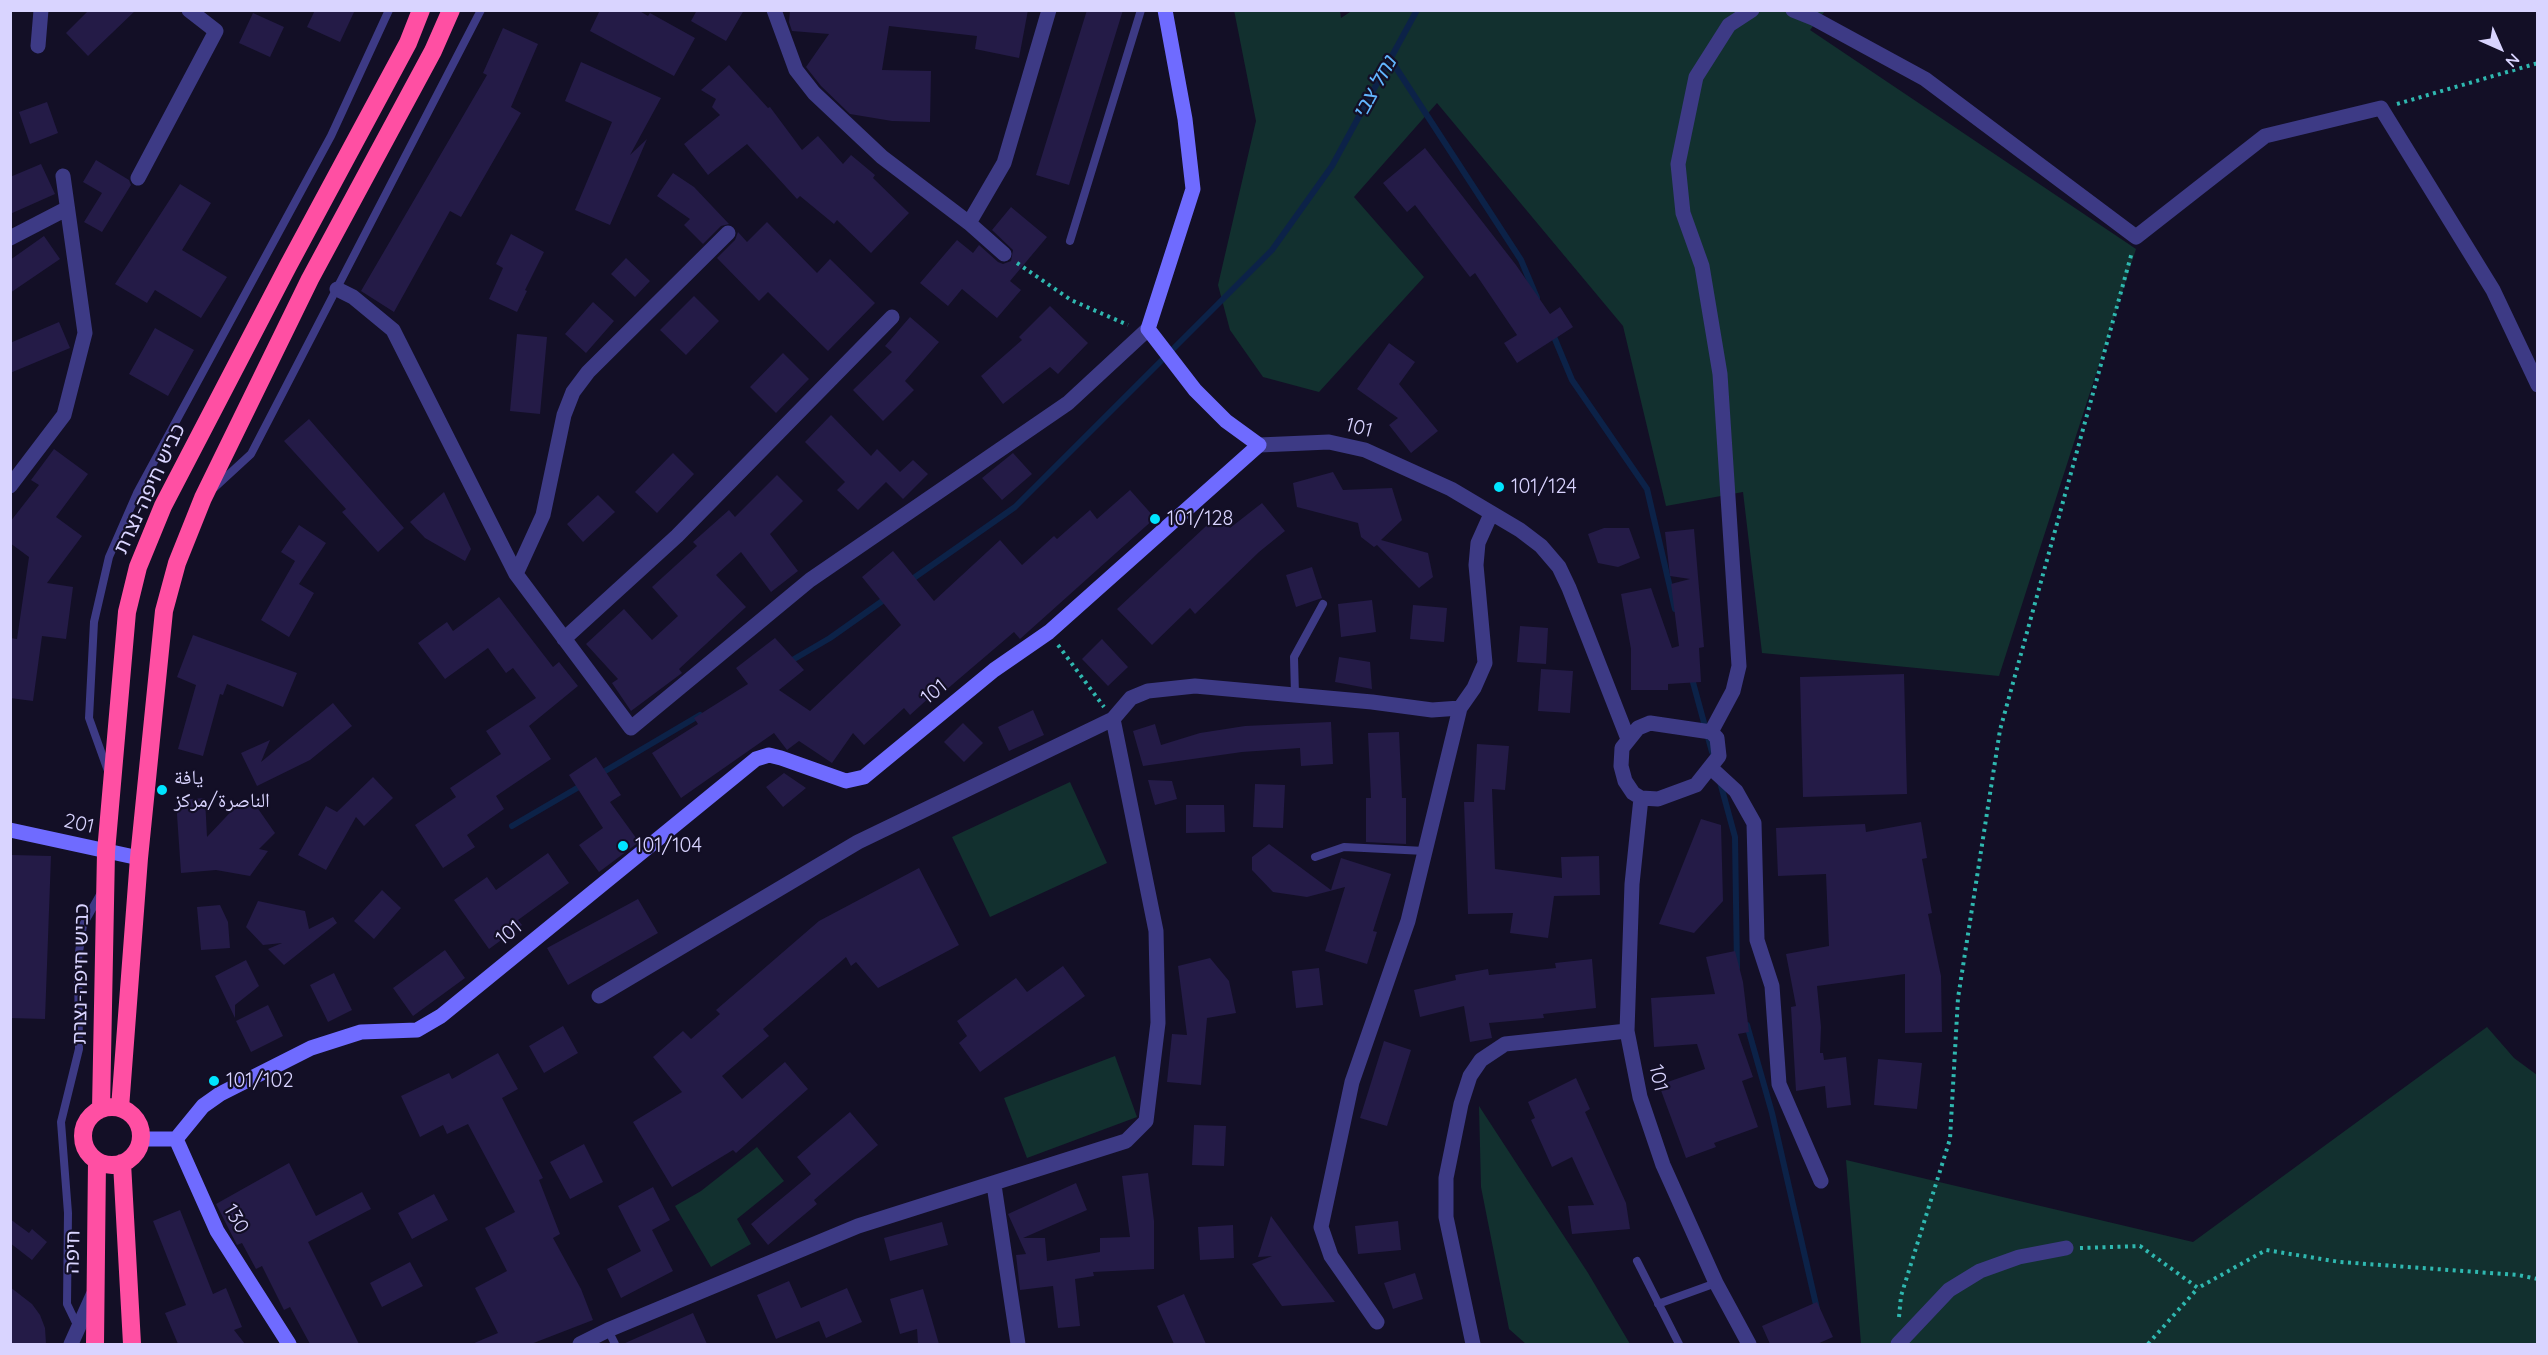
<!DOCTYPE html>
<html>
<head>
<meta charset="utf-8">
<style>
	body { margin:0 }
	#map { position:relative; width:2548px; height:1355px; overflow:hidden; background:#130f26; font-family:Quicksand,sans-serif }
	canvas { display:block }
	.frame { position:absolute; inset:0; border:12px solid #d9d4ff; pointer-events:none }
	.north { position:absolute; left:2470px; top:18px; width:60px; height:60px; -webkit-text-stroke:4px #130f26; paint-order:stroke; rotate:135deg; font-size:16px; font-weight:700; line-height:24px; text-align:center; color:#d9d4ff }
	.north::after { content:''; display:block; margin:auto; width:21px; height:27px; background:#d9d4ff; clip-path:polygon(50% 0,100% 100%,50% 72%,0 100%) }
</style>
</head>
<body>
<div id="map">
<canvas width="2548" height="1355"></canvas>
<div class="frame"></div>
<div class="north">N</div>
</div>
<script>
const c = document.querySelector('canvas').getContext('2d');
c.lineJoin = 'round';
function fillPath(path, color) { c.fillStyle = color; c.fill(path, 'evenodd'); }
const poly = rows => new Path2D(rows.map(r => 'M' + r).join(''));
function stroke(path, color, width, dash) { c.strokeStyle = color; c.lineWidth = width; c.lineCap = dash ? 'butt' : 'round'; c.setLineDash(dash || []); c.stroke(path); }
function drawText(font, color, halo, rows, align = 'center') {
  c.font = font + ' Quicksand,"Noto Naskh Arabic","Noto Sans Hebrew",sans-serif'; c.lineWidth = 4.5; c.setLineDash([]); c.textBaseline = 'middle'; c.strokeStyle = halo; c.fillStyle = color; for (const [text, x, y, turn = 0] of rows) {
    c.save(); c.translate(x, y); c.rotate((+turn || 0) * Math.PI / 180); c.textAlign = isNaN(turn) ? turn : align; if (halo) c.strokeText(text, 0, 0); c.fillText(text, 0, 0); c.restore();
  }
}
fillPath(poly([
	[1234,10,1340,11,1341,18,1353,10,1825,11,1810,30,2136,249,1999,676,1762,653,1743,492,1666,506,1623,326,1437,103,1354,197,1424,277,1319,392,1263,377,1230,330,1218,285,1256,121],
	[1070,782,1107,863,990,917,952,837],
	[2487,1027,2514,1058,2537,1075,2537,1344,1861,1344,1846,1160,2193,1242],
	[1115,1056,1137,1117,1027,1158,1004,1098],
	[1479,1106,1588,1273,1630,1344,1526,1344,1509,1329,1481,1187],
	[757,1147,784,1181,737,1219,751,1244,711,1267,675,1206,701,1191]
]), '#12302f');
stroke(poly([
	[1391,60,1521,260,1537,298],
	[1552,332,1572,380,1647,489,1675,609],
	[908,582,1015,507,1272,250,1332,166,1417,10],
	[789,662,830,638,888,597],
	[1691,675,1712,752],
	[600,774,700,715],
	[1720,782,1735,837,1737,968],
	[512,826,584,784],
	[1747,1025,1772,1113,1817,1309]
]), '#0c2248', 6);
fillPath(poly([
	[89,10,136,10,88,56,66,33],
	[315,10,355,10,340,42,307,27],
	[600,10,638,10,648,16,650,13,695,38,674,76,590,31],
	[697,10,744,10,726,41,691,21],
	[790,10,1028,10,1019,58,975,49,977,36,889,26,882,70,931,71,930,122,892,121,850,114,821,86,806,67,829,34,792,31,789,22],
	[1087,10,1123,10,1069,185,1036,175],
	[253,13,284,27,270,57,239,43],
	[503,28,538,44,511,107,521,113,461,217,450,211,394,312,361,291,487,75,483,73],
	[581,62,661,98,630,155,647,139,610,225,575,210,612,122,565,101],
	[729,65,768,108,770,107,802,150,818,136,843,164,851,155,875,175,873,178,909,213,871,253,837,220,834,224,800,196,797,199,747,144,708,175,684,144,720,115,712,107,716,99,701,90],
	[47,102,58,133,30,144,19,112],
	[1425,148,1516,265,1550,314,1560,307,1573,327,1517,363,1504,343,1517,335,1475,273,1470,277,1415,205,1407,212,1383,183],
	[96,160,129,180,131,185,102,232,84,222,102,193,83,182],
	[41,164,55,194,10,214,10,177],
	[673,173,694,187,729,224,721,226,703,244,684,225,690,219,657,196],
	[180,184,211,203,182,250,227,277,201,318,155,290,147,303,115,284],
	[1011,207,1047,237,1010,281,1021,290,997,318,962,289,948,306,920,283,957,240,973,253,979,245,998,262,1003,264,1011,261,1013,250,992,230],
	[767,222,817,273,830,259,875,303,828,351,768,292,759,301,717,258,735,240,738,232,747,242],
	[511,234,544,252,525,290,527,291,517,312,489,299,503,268,496,264],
	[44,236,60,259,10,293,10,260],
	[626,258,650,281,635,297,611,274],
	[694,296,719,321,686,355,660,330],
	[593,302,614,321,586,353,565,334],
	[1050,306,1088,343,1058,374,1050,367,1003,404,981,376,1022,340,1019,337],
	[910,317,939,342,905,381,914,390,883,421,853,390,892,352,885,346],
	[59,322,70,348,10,373,10,343],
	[155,328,194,350,168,396,129,374],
	[517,334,547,337,540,414,510,411],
	[1389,343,1415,362,1399,384,1438,431,1411,453,1389,425,1398,418,1357,389],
	[783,353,809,379,776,413,750,387],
	[831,415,871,456,877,449,900,472,913,460,928,474,903,499,886,482,858,510,837,490,845,482,805,442],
	[309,419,404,528,378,552,342,512,346,509,284,441],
	[54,449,88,474,56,517,82,536,47,583,73,587,66,639,42,636,33,701,10,698,10,638,17,639,29,557,10,543,10,522,39,485,31,480],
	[673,453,694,474,657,513,635,492],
	[1013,453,1032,474,1002,500,982,478],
	[1333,472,1343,490,1392,488,1402,520,1381,540,1428,553,1433,577,1419,588,1377,545,1374,547,1361,537,1358,523,1297,507,1293,483],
	[777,475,803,501,770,534,798,571,771,592,741,552,716,575,746,607,679,669,682,673,631,711,612,683,618,679,586,644,624,609,652,640,678,616,652,587,697,546,693,542,729,510,735,517],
	[1130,490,1155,518,1020,639,1014,632,946,690,942,686,910,715,904,708,864,745,853,733,832,763,799,741,787,750,774,733,681,798,652,753,698,724,694,718,748,684,736,668,775,638,804,670,779,690,810,711,901,625,862,577,893,551,934,601,1000,540,1022,565,1054,536,1057,539,1090,510,1097,519],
	[444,492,471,549,465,561,425,538,410,522],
	[598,495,615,512,583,542,567,524],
	[1262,503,1285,531,1259,552,1195,614,1190,608,1152,645,1117,609,1218,515,1230,528],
	[299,525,326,543,299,584,314,593,289,637,261,620,295,561,281,552],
	[1604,528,1629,528,1640,558,1618,567,1598,563,1588,534],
	[1694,529,1704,647,1699,648,1701,682,1668,684,1668,690,1631,690,1631,649,1621,594,1651,588,1672,648,1679,646,1671,584,1690,579,1670,576,1665,532],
	[1312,567,1322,598,1296,607,1286,575],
	[499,597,553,667,559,662,578,686,529,726,551,759,496,796,504,809,467,835,475,847,443,868,415,825,456,797,450,788,501,754,486,731,536,698,513,668,506,673,488,648,445,679,418,643,447,622,453,631],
	[1372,600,1376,632,1341,637,1338,604],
	[1413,605,1447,608,1444,642,1410,639],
	[1520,626,1548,628,1546,664,1517,662],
	[193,635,297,673,283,707,227,684,223,695,220,694,203,756,178,749,196,685,177,677],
	[1102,639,1128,667,1108,686,1082,659],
	[1339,657,1370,662,1372,689,1335,682],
	[1541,669,1573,671,1570,713,1538,711],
	[1904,674,1907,794,1803,797,1800,677],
	[333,703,352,726,310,760,257,786,241,753,270,740,261,762],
	[1033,710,1044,735,1009,751,998,727],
	[1331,722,1333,764,1301,766,1300,748,1242,752,1143,766,1133,731,1155,724,1161,745,1200,733,1245,726],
	[963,723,983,743,964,762,944,742],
	[1399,732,1402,798,1406,798,1406,844,1366,842,1366,798,1371,798,1368,733],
	[1477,744,1509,746,1505,790,1492,789,1495,869,1562,878,1561,857,1599,856,1600,895,1554,896,1548,938,1510,933,1513,913,1468,914,1464,802,1474,802],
	[596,757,621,795,610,802,639,842,599,872,579,845,603,828,569,775],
	[784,773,806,788,783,807,766,787],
	[373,777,393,798,364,826,356,817,326,870,298,855,326,806,337,812],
	[1148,780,1172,781,1177,799,1155,805],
	[1255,784,1285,785,1283,828,1253,827],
	[205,798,207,837,241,801,254,803,275,833,259,849,268,851,250,876,216,870,181,873,176,800],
	[1186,805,1224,805,1225,832,1186,833],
	[1701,819,1721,825,1723,901,1694,933,1659,924],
	[1921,822,1927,858,1922,859,1932,913,1928,914,1941,976,1942,1032,1905,1033,1905,974,1817,986,1821,1027,1820,1053,1823,1053,1824,1060,1846,1057,1851,1105,1827,1108,1825,1086,1796,1091,1791,1007,1796,1006,1786,954,1829,946,1826,874,1778,876,1776,828,1865,824,1866,832],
	[1269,844,1331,890,1341,858,1391,874,1373,931,1377,932,1367,964,1325,951,1345,887,1307,897,1273,892,1252,870,1252,857],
	[548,853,569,883,518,920,522,925,489,949,454,900,487,877,496,890],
	[12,855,51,856,45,1019,10,1018],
	[919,868,959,945,878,988,856,962,851,966,846,957,763,1029,769,1036,722,1076,742,1099,785,1062,808,1089,736,1153,733,1150,672,1187,633,1122,682,1092,653,1057,683,1031,691,1039,720,1014,716,1010,819,921],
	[382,890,401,908,374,939,354,921],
	[638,899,658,933,568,985,547,948],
	[258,901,305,911,309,929,333,917,337,923,284,965,268,949,282,943,263,945,246,927],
	[220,905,228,922,230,948,201,950,197,907],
	[445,950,465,978,413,1016,393,988],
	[1735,951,1743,982,1749,1032,1738,1034,1753,1077,1742,1081,1758,1127,1714,1143,1716,1147,1686,1158,1659,1085,1705,1069,1697,1044,1654,1047,1651,998,1715,994,1706,957],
	[1210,958,1229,981,1236,1013,1207,1018,1201,1085,1167,1082,1172,1034,1187,1035,1178,966],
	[1592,959,1596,1008,1543,1014,1544,1018,1489,1023,1492,1038,1470,1042,1464,1006,1420,1017,1414,990,1456,980,1455,975,1488,969,1489,975,1556,968,1555,963],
	[246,960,259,986,235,1005,235,1018,215,976],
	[1063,966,1085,996,980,1072,959,1043,967,1036,957,1021,1016,978,1027,992],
	[1319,968,1323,1005,1296,1008,1292,971],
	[334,973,352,1010,328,1022,310,985],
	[268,1005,283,1036,251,1052,236,1021],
	[563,1026,578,1053,544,1073,529,1046],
	[1384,1041,1411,1050,1387,1126,1360,1118],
	[498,1053,518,1089,502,1098,543,1178,539,1180,560,1234,553,1238,581,1289,593,1320,531,1344,472,1344,498,1333,475,1288,507,1271,485,1228,515,1212,468,1124,447,1134,443,1125,420,1137,401,1096,449,1073,452,1079],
	[1878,1059,1922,1063,1917,1109,1874,1105],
	[1576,1078,1590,1109,1585,1112,1626,1203,1630,1229,1572,1234,1568,1206,1594,1205,1572,1157,1552,1167,1531,1120,1535,1118,1528,1102],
	[850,1112,878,1145,814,1200,817,1204,768,1245,751,1224,811,1174,797,1157],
	[1194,1125,1226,1126,1224,1166,1192,1165],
	[584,1144,603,1182,570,1199,550,1162],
	[289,1163,316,1216,362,1192,371,1209,308,1242,359,1344,310,1344,290,1307,284,1310,262,1266,256,1269,242,1243,237,1245,216,1204],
	[1148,1173,1154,1221,1154,1269,1093,1272,1094,1276,1075,1279,1080,1326,1058,1328,1053,1286,1020,1290,1016,1255,1026,1254,1008,1214,1076,1183,1087,1210,1023,1238,1045,1238,1047,1261,1100,1252,1100,1238,1130,1237,1122,1176],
	[653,1187,670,1220,652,1230,673,1271,621,1298,607,1269,641,1251,618,1206],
	[434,1194,448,1220,412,1239,398,1213],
	[180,1210,213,1294,226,1288,242,1327,234,1330,245,1344,178,1344,165,1313,186,1305,153,1221],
	[1271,1216,1293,1246,1335,1302,1282,1306,1252,1264,1272,1256,1258,1257],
	[10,1219,29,1233,32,1229,47,1242,32,1260,10,1243],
	[1398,1221,1401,1250,1358,1254,1355,1226],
	[942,1222,948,1245,890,1261,884,1238],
	[1233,1225,1234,1258,1200,1260,1198,1227],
	[410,1262,423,1286,382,1307,370,1283],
	[1415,1273,1423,1299,1393,1309,1384,1283],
	[789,1281,801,1308,847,1288,862,1322,826,1338,819,1321,776,1339,757,1295],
	[10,1287,32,1304,40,1315,45,1328,46,1344,10,1344],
	[923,1289,939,1344,918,1344,917,1329,900,1334,890,1299],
	[1184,1294,1206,1344,1174,1344,1157,1306],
	[1817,1302,1833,1337,1817,1344,1770,1344,1762,1326],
	[693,1313,707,1344,623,1344]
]), '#241b47');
stroke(poly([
	[2397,104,2538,63],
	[1017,263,1071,300,1128,325],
	[1058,645,1104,707],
	[2080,1248,2140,1246,2198,1288,2266,1250,2340,1262,2518,1275,2538,1279],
	[1899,1317,1901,1296,1950,1139,1958,998,2000,730,2132,252],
	[2148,1344,2198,1288]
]), '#2fb8b0', 4, [3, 4.5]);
stroke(poly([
	[1070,241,1141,10],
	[214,488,251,454,481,10],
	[1295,695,1294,657,1323,604],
	[108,771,89,718,94,622,109,557,137,493,331,136,389,10],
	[1315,857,1344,847,1425,851],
	[1637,1261,1679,1344],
	[1658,1304,1716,1283],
	[79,1329,67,1304,68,1213,61,1122,79,1049,78,959,83,925,101,893],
	[608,1330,615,1344]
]), '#3d3a85', 8);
stroke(poly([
	[774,10,796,70,814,93,882,157,969,223,1004,254],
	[1793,10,1813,18,1925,79,2136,237,2265,136,2381,108,2493,290,2538,385],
	[38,46,41,10],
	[138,178,216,31,189,10],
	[969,223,1004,163,1049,10],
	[10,238,66,209],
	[337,289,353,297,393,330,516,574,631,728,810,580,1068,403,1148,329],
	[1259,445,1329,442,1365,450,1451,489,1520,530,1541,546,1559,567,1569,588,1628,739],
	[10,486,64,415,85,333,63,176],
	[516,574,543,515,564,415,573,392,588,372,728,233],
	[564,639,677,536,892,317],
	[1650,723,1711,732,1717,738,1719,756,1696,785,1658,799,1641,798,1633,793,1625,781,1621,766,1622,748,1638,728,1650,723],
	[1711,732,1733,691,1739,666,1720,374,1702,266,1683,213,1678,164,1696,77,1729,25,1752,10],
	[1711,768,1736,791,1754,823,1757,940,1772,986,1779,1084,1821,1181],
	[1641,798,1632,884,1627,1031,1640,1097,1663,1165,1716,1283,1749,1344],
	[599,996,858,842,1113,719,1131,698,1148,691,1195,686,1372,702,1432,710,1460,708,1474,688,1485,663,1476,565,1478,543,1491,514],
	[994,1185,1018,1344],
	[1377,1322,1331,1256,1321,1227,1352,1082,1408,921,1460,708],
	[71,1344,93,1295],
	[580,1344,608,1330,858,1226,1126,1141,1146,1121,1158,1023,1156,931,1113,719],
	[1473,1344,1446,1217,1446,1178,1461,1104,1470,1076,1481,1060,1505,1044,1627,1031],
	[1898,1344,1949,1290,1980,1271,2019,1257,2066,1248]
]), '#3d3a85', 15);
stroke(poly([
	[10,830,139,858],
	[141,1139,176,1139],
	[176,1139,203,1106,220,1094,311,1048,361,1032,417,1030,441,1016,756,759,769,755,781,758,846,781,864,777,994,670,1049,632,1259,445,1226,421,1195,390,1148,329,1193,189,1185,119,1165,10],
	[176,1139,217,1231,289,1344]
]), '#6f6bff', 15);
stroke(poly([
	'83 1136a29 29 0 1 1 58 0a29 29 0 1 1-58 0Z',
	[120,1108,139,858,164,611,177,563,203,498,310,279,433,51,451,10],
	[101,1109,106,852,127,612,138,567,163,506,288,266,408,43,421,10],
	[122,1163,132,1344],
	[95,1344,97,1161]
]), '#ff4fa3', 18);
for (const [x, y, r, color] of [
	[1499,487,6,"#00e5ff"],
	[1155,519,6,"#00e5ff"],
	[162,790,6,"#00e5ff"],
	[623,846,6,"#00e5ff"],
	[214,1081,6,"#00e5ff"]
]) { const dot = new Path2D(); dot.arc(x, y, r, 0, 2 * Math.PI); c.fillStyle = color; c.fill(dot); stroke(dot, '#130f26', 2); }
drawText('20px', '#d9d4ff', '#130f26', [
	["101",1359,428,15],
	["כביש חיפה-נצרת",150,489,-65],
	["101",934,692,-39],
	["201",79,824,13],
	["101",509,933,-39],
	["כביש חיפה-נצרת",81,974,-89],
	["101",1658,1078,77],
	["130",236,1219,60],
	["חיפה",73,1252,-89]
]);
drawText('20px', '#d9d4ff', '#130f26', [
	["101/124",1511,487],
	["101/128",1167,519],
	["يافة",174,778],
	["الناصرة/مركز",174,801],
	["101/104",635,846],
	["101/102",226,1081]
], 'left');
drawText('italic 21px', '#62b6ff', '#130f26', [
	["נחל צבי",1375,88,-61]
]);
</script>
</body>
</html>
